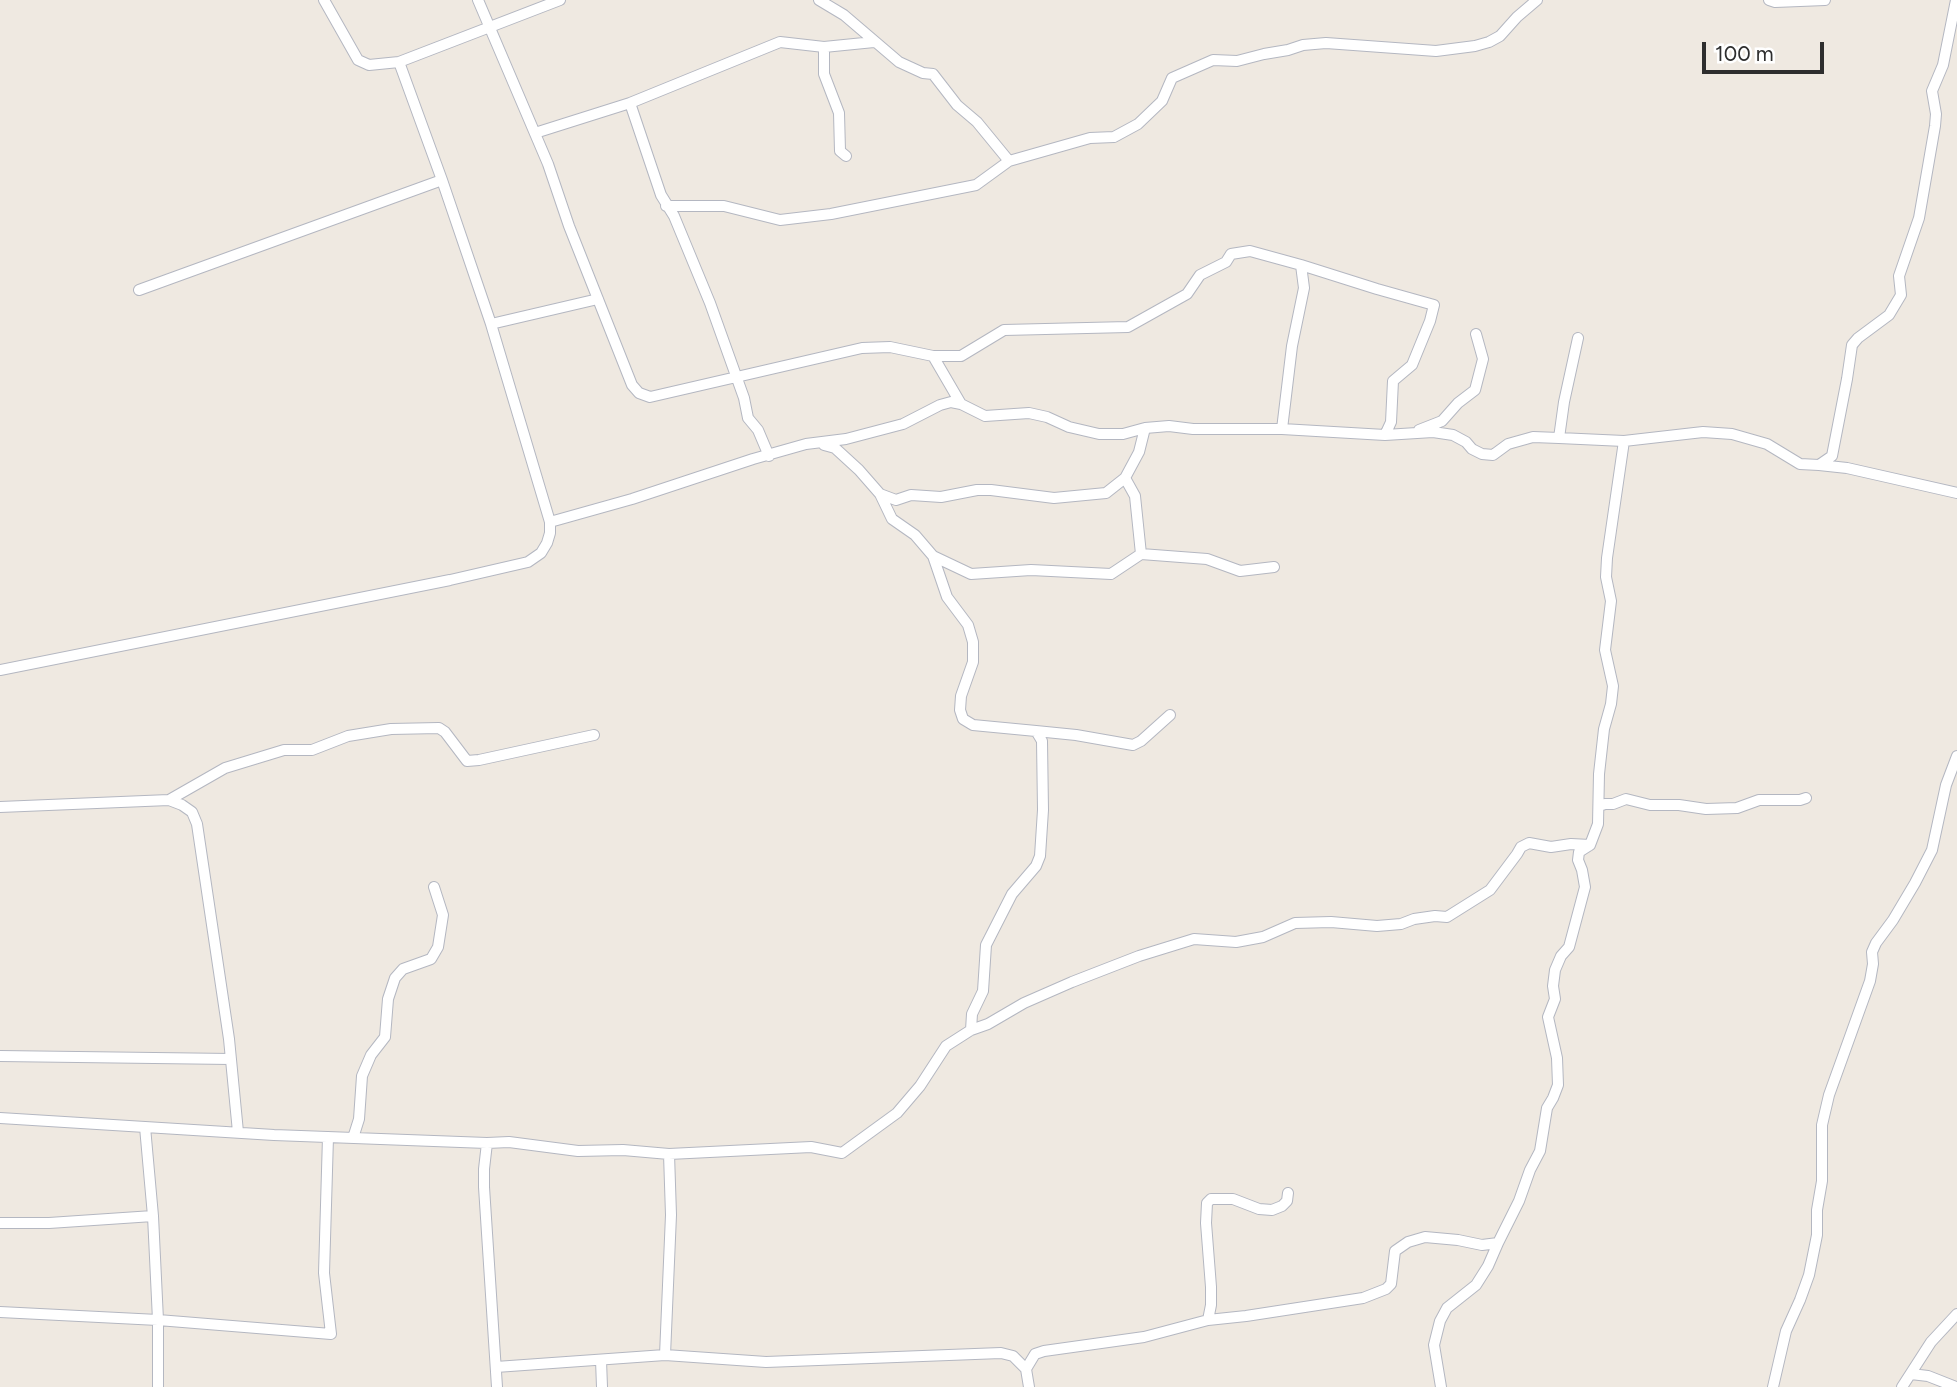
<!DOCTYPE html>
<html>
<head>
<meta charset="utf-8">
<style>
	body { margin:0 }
	#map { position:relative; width:1957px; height:1387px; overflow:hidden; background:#efe9e1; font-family:Figtree,sans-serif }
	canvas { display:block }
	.scale { position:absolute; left:1702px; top:42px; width:122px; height:32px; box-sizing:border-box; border:4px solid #2e2e2e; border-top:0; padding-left:9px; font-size:21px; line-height:24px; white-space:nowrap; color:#2e2e2e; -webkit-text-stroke:5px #fff; paint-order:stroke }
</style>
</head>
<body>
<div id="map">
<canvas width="1957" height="1387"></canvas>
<div class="scale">100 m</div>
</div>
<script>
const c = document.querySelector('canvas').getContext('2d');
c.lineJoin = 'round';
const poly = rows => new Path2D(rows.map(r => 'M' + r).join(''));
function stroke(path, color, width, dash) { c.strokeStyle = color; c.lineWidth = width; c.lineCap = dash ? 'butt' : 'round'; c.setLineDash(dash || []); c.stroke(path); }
const minor = poly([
	[324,0,358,60,369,65,399,62,560,0],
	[478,0,548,164,569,226,632,385,639,393,650,397,862,348,890,347,933,356,961,404],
	[819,0,844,15,899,62,923,73,933,74,957,105,977,122,1009,161],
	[1769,0,1775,2,1825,0],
	[824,47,824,74,839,113,840,151,846,156],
	[399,62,442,180,491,324,550,522],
	[630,103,661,195,674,216,710,303,744,398,748,418,758,430,769,456],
	[535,133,630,103,780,42,824,47,874,42],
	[666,206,724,206,780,220,831,214,976,185,1009,161,1090,138,1114,137,1138,124,1162,101,1172,78,1213,60,1237,61,1264,54,1288,50,1303,45,1326,43,1436,51,1475,46,1489,42,1500,36,1517,17,1537,0],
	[1301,265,1377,289,1434,305,1430,321,1412,365,1393,381,1391,422,1385,435],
	[139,290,442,180],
	[491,324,598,299],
	[933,356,961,356,1004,330,1128,327,1187,294,1200,275,1226,262,1231,254,1250,251,1301,265,1304,288,1292,346,1282,429],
	[1419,430,1442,421,1458,403,1475,390,1483,359,1476,334],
	[1559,438,1624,441,1703,432,1732,434,1767,444,1800,464,1819,465,1832,456,1847,379,1852,345,1858,338,1889,315,1901,295,1899,276,1919,218,1935,126,1936,114,1932,91,1943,65,1956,0],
	[824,445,835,448,859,470,880,494,892,519,915,535,933,556,947,597,968,625,973,642,973,662,961,696,960,710,963,719,973,725,1036,731,1042,741,1043,810,1040,856,1036,866,1012,894,986,945,983,991,972,1014,971,1030],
	[1819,465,1847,468,1957,493],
	[1125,478,1135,496,1141,554],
	[880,494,896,500,911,495,941,497,977,490,991,490,1054,498,1106,493,1125,478,1139,452,1145,428],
	[933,556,971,574,1031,570,1111,574,1141,554,1207,559,1240,571,1274,567],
	[0,670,450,580,528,562,541,553,547,543,550,533,550,522,632,499,753,459,806,444,846,439,903,424,940,405,951,402,961,404,985,416,1029,413,1047,417,1069,427,1099,434,1123,434,1145,428,1169,426,1193,429,1282,429,1385,435,1433,432,1453,435,1466,442,1472,449,1482,454,1493,455,1508,444,1533,437,1559,438,1564,402,1578,338],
	[1036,731,1076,735,1133,745,1141,741,1170,715],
	[169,800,225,768,284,750,312,750,348,736,391,729,439,728,445,732,467,761,479,760,594,735],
	[1599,806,1605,804,1613,804,1626,799,1650,805,1679,805,1706,809,1737,808,1759,800,1800,800,1806,798],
	[0,807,169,800,182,805,192,812,197,824,229,1039,238,1132],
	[0,1056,231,1059],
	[0,1118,274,1135,487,1143,509,1142,578,1151,623,1150,669,1154,811,1147,842,1153,897,1113,920,1086,946,1046,971,1030,988,1024,1024,1003,1072,982,1139,956,1194,939,1236,942,1263,937,1295,923,1331,922,1377,926,1401,924,1414,919,1435,916,1447,917,1490,890,1517,854,1521,847,1529,843,1551,847,1571,844,1590,845],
	[145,1127,153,1216,158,1320,158,1387],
	[353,1138,359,1119,362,1076,371,1055,385,1037,388,999,395,978,403,969,431,959,438,947,443,915,434,887],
	[487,1143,484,1169,484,1187,497,1387],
	[669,1154,671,1215,665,1355,766,1362,1001,1353,1013,1356,1026,1369,1029,1387],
	[0,1223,49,1223,153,1216],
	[0,1312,158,1320,331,1334,324,1273,328,1137],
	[1208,1320,1211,1305,1211,1287,1206,1223,1207,1203,1211,1199,1233,1199,1259,1209,1272,1210,1282,1206,1287,1201,1288,1193],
	[601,1360,602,1387],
	[496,1367,665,1355],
	[1026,1369,1035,1354,1044,1351,1144,1337,1208,1320,1246,1316,1363,1298,1386,1289,1391,1284,1395,1251,1408,1242,1425,1237,1458,1240,1482,1245,1498,1243],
	[1911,1374,1928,1376,1956,1387],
	[1441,1387,1434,1345,1440,1321,1447,1308,1476,1285,1488,1266,1498,1243,1519,1201,1530,1170,1540,1151,1547,1108,1553,1098,1558,1085,1557,1058,1548,1017,1555,999,1553,986,1555,970,1561,956,1569,947,1585,887,1582,870,1578,860,1579,852,1590,845,1598,824,1599,774,1604,729,1611,704,1613,686,1605,650,1611,601,1606,577,1607,558,1624,441],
	[1773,1387,1786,1331,1800,1300,1809,1275,1817,1235,1817,1210,1822,1181,1822,1125,1829,1095,1870,981,1873,964,1872,952,1876,943,1893,920,1915,883,1932,850,1946,785,1957,756],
	[1902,1387,1931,1342,1957,1314]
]);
stroke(minor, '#b4b7c1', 12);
stroke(minor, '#fff', 10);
</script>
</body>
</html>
